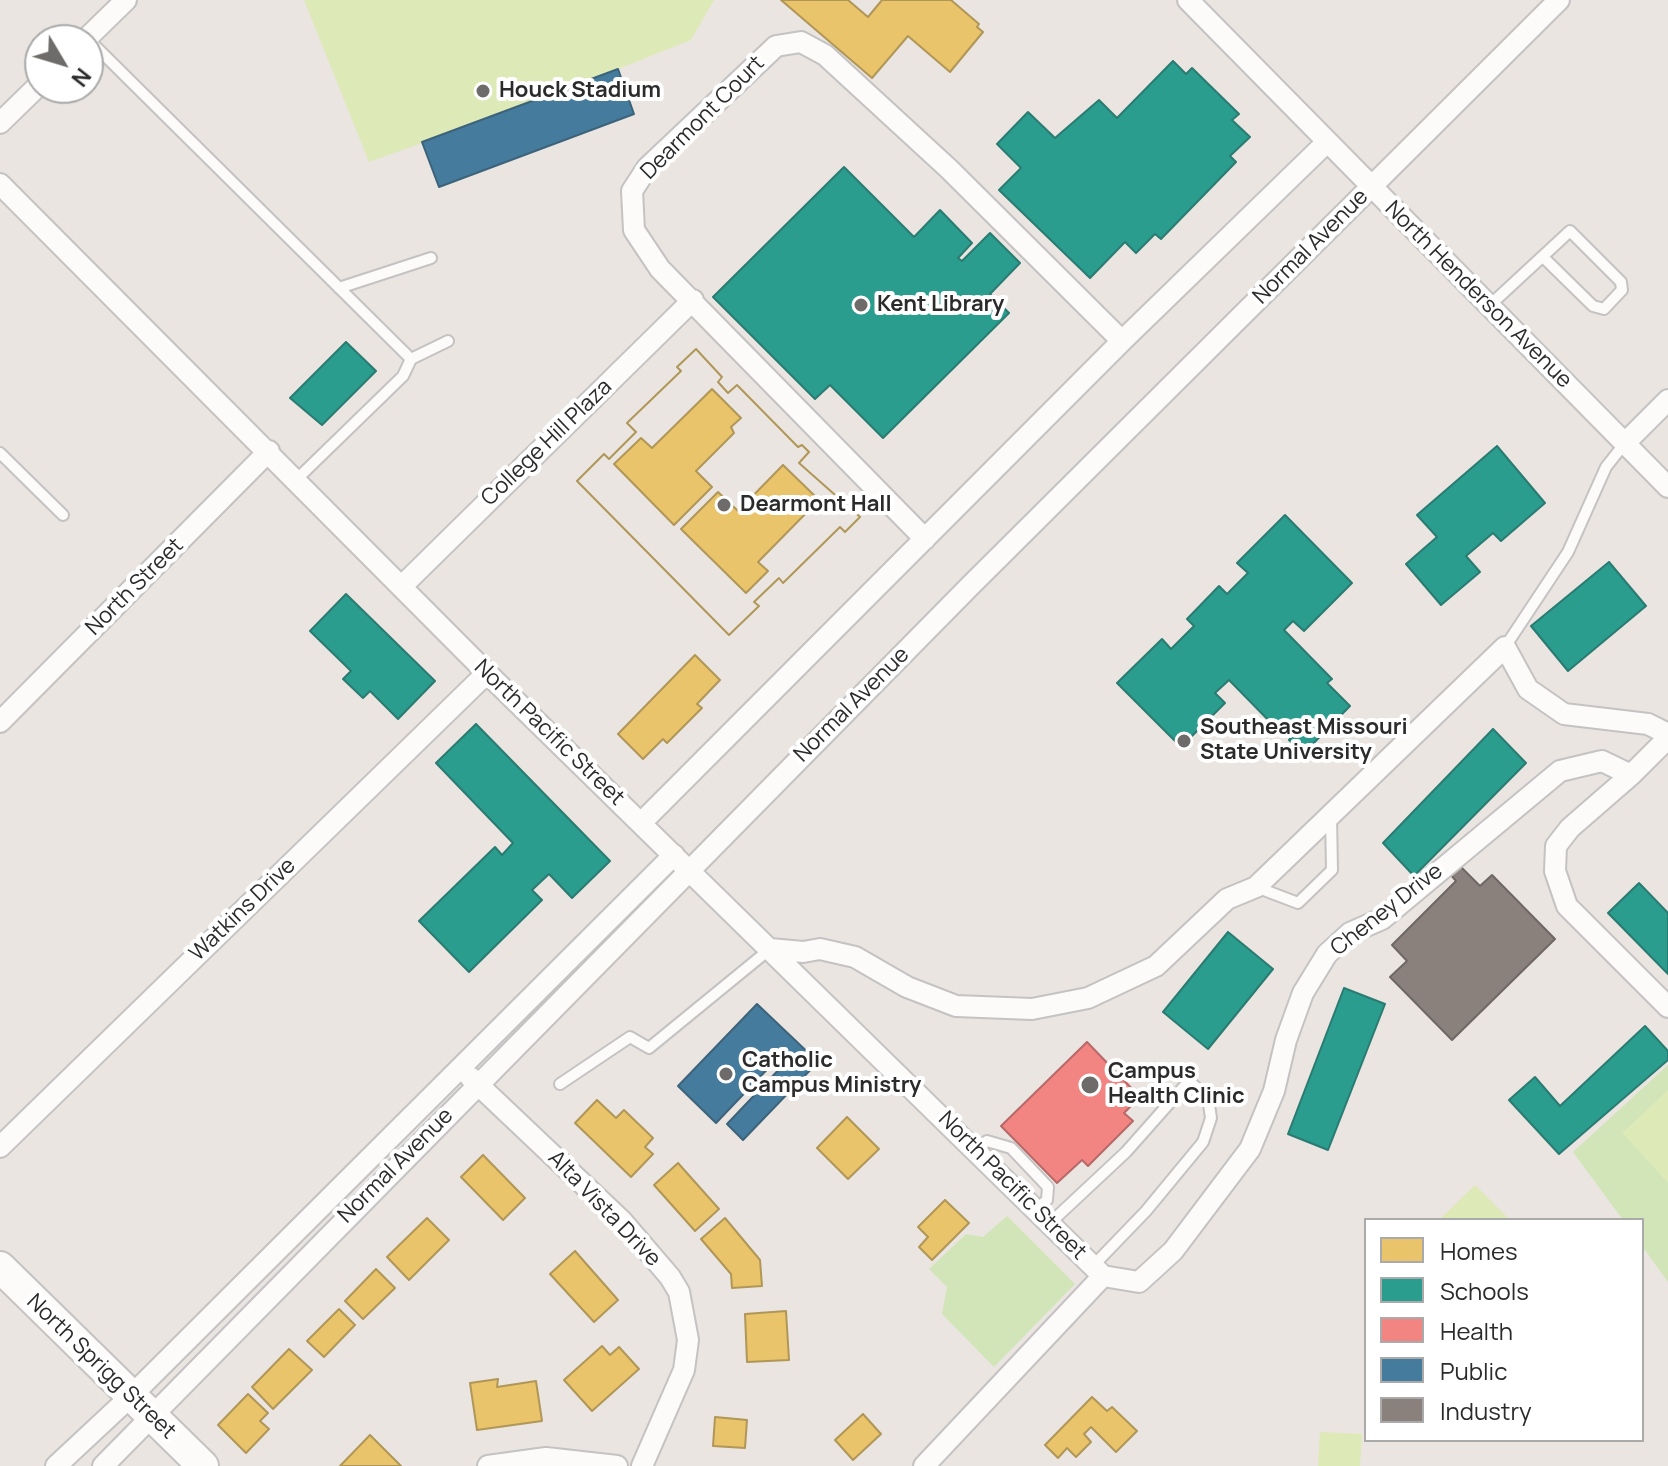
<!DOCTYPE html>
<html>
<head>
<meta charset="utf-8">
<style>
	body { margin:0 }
	#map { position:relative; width:1668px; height:1466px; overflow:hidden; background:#eae5e0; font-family:Manrope,sans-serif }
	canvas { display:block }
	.legend { position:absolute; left:1364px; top:1218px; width:280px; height:224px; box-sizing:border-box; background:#fff; border:2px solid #aaa; margin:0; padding:10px 14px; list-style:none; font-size:24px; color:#2b2b2b }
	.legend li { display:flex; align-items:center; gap:16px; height:40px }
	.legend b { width:40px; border:2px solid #aaa }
	.north { position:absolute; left:24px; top:24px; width:80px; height:80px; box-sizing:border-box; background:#fff; border:2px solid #aaa; border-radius:50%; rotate:128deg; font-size:22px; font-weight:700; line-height:32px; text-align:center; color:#2b2b2b }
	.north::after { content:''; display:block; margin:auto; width:28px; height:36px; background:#6e6c6a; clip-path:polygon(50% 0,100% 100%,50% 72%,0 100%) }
</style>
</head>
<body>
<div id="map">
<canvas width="1668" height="1466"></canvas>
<ul class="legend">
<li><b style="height:22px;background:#e9c46a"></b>Homes</li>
<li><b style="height:22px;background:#2a9d8f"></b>Schools</li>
<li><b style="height:22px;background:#f28482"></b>Health</li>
<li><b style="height:22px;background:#457b9d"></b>Public</li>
<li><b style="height:22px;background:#8a817c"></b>Industry</li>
</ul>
<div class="north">N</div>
</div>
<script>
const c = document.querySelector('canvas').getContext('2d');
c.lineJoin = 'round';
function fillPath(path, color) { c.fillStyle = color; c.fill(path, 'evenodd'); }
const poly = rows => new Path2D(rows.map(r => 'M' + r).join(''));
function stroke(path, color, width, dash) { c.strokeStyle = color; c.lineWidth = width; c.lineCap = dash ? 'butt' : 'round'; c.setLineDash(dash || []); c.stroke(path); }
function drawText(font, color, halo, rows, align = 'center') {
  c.font = font + ' Manrope,sans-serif'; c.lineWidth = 8; c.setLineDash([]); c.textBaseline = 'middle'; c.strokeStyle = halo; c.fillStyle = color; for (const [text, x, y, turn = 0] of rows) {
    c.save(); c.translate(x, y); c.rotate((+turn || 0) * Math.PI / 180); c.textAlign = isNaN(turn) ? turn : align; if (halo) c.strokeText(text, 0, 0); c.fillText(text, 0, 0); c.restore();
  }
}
fillPath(poly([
	[1668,1065,1668,1282,1642,1246,1642,1220,1623,1220,1573,1152],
	[1007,1216,1075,1284,994,1367,942,1314,947,1287,929,1269,966,1234,983,1237]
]), '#d1e5b9');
fillPath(poly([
	[304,0,714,0,691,40,618,69,634,114,439,187,422,143,369,162],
	[1668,1090,1668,1183,1622,1133],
	[1475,1185,1510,1220,1439,1220],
	[1320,1432,1362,1434,1360,1466,1318,1466]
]), '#dde9b6');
const homes = poly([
	[781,0,848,0,868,17,882,0,951,0,979,24,977,27,983,32,950,72,908,36,872,78,781,0],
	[696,349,722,377,718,382,728,393,737,385,798,447,802,445,809,452,799,463,860,517,845,532,840,527,783,583,779,578,754,602,759,606,729,635,577,481,604,454,609,459,636,432,627,423,681,371,677,367,696,349],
	[712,389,741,418,731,427,734,433,696,471,712,487,674,525,614,464,641,438,652,448,712,389],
	[783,465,819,500,758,562,768,571,746,593,681,529,718,492,738,511,783,465],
	[696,349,722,377,718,382,728,393,737,385,798,447,802,445,809,452,799,463,860,517,845,532,840,527,783,583,779,578,754,602,759,606,729,635,577,481,604,454,609,459,636,432,627,423,681,371,677,367,696,349],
	[695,655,720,680,697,704,702,708,667,743,663,739,643,759,618,734,695,655],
	[597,1100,616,1118,624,1110,653,1138,645,1147,653,1154,631,1177,575,1123,597,1100],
	[847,1117,879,1149,848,1179,817,1148,847,1117],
	[483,1155,525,1198,503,1220,461,1177,483,1155],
	[678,1163,719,1209,695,1231,654,1185,678,1163],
	[945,1200,969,1223,932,1260,919,1247,928,1237,918,1227,945,1200],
	[427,1218,449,1240,409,1280,387,1257,427,1218],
	[725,1218,760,1260,762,1286,732,1288,731,1274,701,1239,725,1218],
	[575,1251,618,1300,594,1322,550,1274,575,1251],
	[376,1269,395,1288,363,1319,345,1301,376,1269],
	[339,1309,355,1325,324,1357,307,1341,339,1309],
	[786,1311,789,1360,747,1362,745,1314,786,1311],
	[602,1346,610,1355,619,1347,639,1369,592,1411,564,1380,602,1346],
	[289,1349,312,1370,273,1409,252,1387,289,1349],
	[498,1379,497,1387,536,1381,542,1421,477,1430,470,1383,498,1379],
	[248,1394,268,1413,260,1421,269,1429,246,1453,218,1425,248,1394],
	[1092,1397,1107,1411,1112,1407,1137,1431,1116,1452,1091,1427,1084,1434,1091,1442,1076,1457,1067,1448,1058,1458,1045,1445,1092,1397],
	[863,1414,881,1434,853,1460,835,1440,863,1414],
	[715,1417,747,1420,745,1448,713,1446,715,1417],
	[370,1435,401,1466,340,1466,370,1435]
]);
fillPath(homes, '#e9c46a');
stroke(homes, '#b09657', 2);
const schools = poly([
	[1173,61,1186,74,1192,68,1239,114,1232,120,1250,137,1230,156,1236,162,1161,239,1155,234,1136,253,1125,242,1090,278,999,190,1021,168,997,144,1028,112,1055,138,1099,100,1117,118,1173,61],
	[844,167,914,237,940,210,972,243,958,258,962,261,990,233,1020,263,990,294,1009,313,883,438,830,385,815,399,713,297,844,167],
	[346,342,376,371,322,425,290,398,346,342],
	[1497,446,1545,503,1501,541,1493,533,1466,556,1480,572,1441,605,1406,564,1437,537,1417,515,1497,446],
	[1285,515,1352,583,1304,631,1293,621,1284,630,1332,679,1327,683,1350,706,1303,754,1289,740,1294,734,1284,724,1278,730,1229,680,1215,693,1225,703,1181,747,1117,683,1162,639,1171,649,1194,626,1187,619,1219,586,1227,594,1248,573,1237,563,1285,515],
	[1609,562,1646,606,1568,671,1531,626,1609,562],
	[346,594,435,681,398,719,370,691,363,698,343,679,351,671,310,631,346,594],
	[476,724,610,861,572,898,549,874,532,890,542,900,469,972,419,921,495,847,502,855,513,843,436,763,476,724],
	[1493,729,1526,763,1414,876,1383,843,1493,729],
	[1639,883,1668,913,1668,974,1608,913,1639,883],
	[1228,932,1273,969,1208,1049,1163,1012,1228,932],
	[1344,988,1385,1004,1328,1150,1288,1134,1344,988],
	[1645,1026,1668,1051,1668,1060,1559,1154,1509,1100,1535,1077,1560,1106,1645,1026]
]);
fillPath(schools, '#2a9d8f');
stroke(schools, '#2a7b71', 2);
const health = poly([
	[1087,1042,1140,1097,1124,1113,1133,1121,1088,1166,1082,1160,1057,1183,1001,1126,1087,1042]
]);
fillPath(health, '#f28482');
stroke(health, '#b66968', 2);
const public = poly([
	[618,69,634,114,439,187,422,142,618,69],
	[757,1004,818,1062,743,1140,727,1124,786,1062,778,1058,716,1123,678,1086,757,1004]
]);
fillPath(public, '#457b9d');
stroke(public, '#3d637b', 2);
const industry = poly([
	[1460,866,1480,886,1492,875,1555,939,1452,1040,1390,977,1407,961,1392,945,1456,881,1451,875,1460,866]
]);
fillPath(industry, '#8a817c');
stroke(industry, '#6e6764', 2);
const lane = poly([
	[87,38,411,359,403,376,297,479],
	[339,288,431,258],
	[1489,306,1570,231,1621,282,1622,290,1604,309,1593,306,1543,257],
	[411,359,448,341],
	[0,453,63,515],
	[1505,647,1568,552,1606,467,1625,443],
	[1256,887,1298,903,1332,870,1331,817],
	[560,1084,630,1037,649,1048,770,949],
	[976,1150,987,1141,1011,1148,1048,1187,1047,1200,1036,1210],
	[1049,1224,1126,1152,1189,1081,1208,1098,1211,1118,1203,1142,1146,1211,1093,1266]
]);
const street = poly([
	[1188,0,1668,487],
	[85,40,126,0],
	[0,123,40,84],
	[0,184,487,673,1103,1276],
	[1625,443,1668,400],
	[925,539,660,269,634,230,632,191,647,168,776,46,801,42,825,55,949,169,1122,341],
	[402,586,693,300],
	[0,722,269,451],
	[1631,775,1570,828,1556,846,1555,871,1567,906,1668,1007],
	[641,823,1122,341,1327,142],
	[770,949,803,952,820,949,855,957,907,987,956,1006,1032,1009,1088,998,1156,966,1227,899,1256,887,1505,647,1528,689,1564,714,1648,724,1668,734],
	[470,1077,622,1221,670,1277,679,1292,688,1340,684,1370,642,1466],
	[0,1147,487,673],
	[1103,1276,1139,1282,1173,1251,1250,1149,1274,1091,1286,1040,1303,993,1327,954,1350,933,1382,919,1560,771,1602,761,1631,775,1668,738],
	[56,1466,130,1397,674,855],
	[103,1466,970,586,1559,0],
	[488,1466,546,1458,617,1466],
	[924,1466,1103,1276]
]);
const secondary = poly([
	[0,1267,203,1466]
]);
stroke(lane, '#c4c2c2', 14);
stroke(street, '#c4c2c2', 24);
stroke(secondary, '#c4c2c2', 34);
stroke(lane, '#fcfbfa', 10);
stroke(street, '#fcfbfa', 20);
stroke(secondary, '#fcfbfa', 30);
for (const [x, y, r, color] of [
	[483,91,8,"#6e6c6a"],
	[861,305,8,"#6e6c6a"],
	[724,505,8,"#6e6c6a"],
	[1184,741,8,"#6e6c6a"],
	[726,1074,8,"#6e6c6a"],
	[1090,1085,10,"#6e6c6a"]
]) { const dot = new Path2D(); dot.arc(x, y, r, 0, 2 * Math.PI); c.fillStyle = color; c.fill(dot); stroke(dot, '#fff', 3); }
drawText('bold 22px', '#2b2b2b', '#fff', [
	["Houck Stadium",499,91],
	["Kent Library",877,305],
	["Dearmont Hall",740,505],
	["Southeast Missouri",1200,728],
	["State University",1200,753],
	["Catholic",742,1061],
	["Campus Ministry",742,1086],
	["Campus",1108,1072],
	["Health Clinic",1108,1097]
], 'left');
drawText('22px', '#2b2b2b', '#fff', [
	["Dearmont Court",703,118,-45],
	["Normal Avenue",1311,247,-45],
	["North Henderson Avenue",1478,295,45],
	["College Hill Plaza",547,443,-44],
	["North Street",135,587,-45],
	["Normal Avenue",852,705,-45],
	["North Pacific Street",549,733,44],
	["Watkins Drive",243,910,-44],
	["Cheney Drive",1387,910,-38],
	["Normal Avenue",396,1166,-45],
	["North Pacific Street",1012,1186,45],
	["Alta Vista Drive",604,1209,46],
	["North Sprigg Street",101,1367,44]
]);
</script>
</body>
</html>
